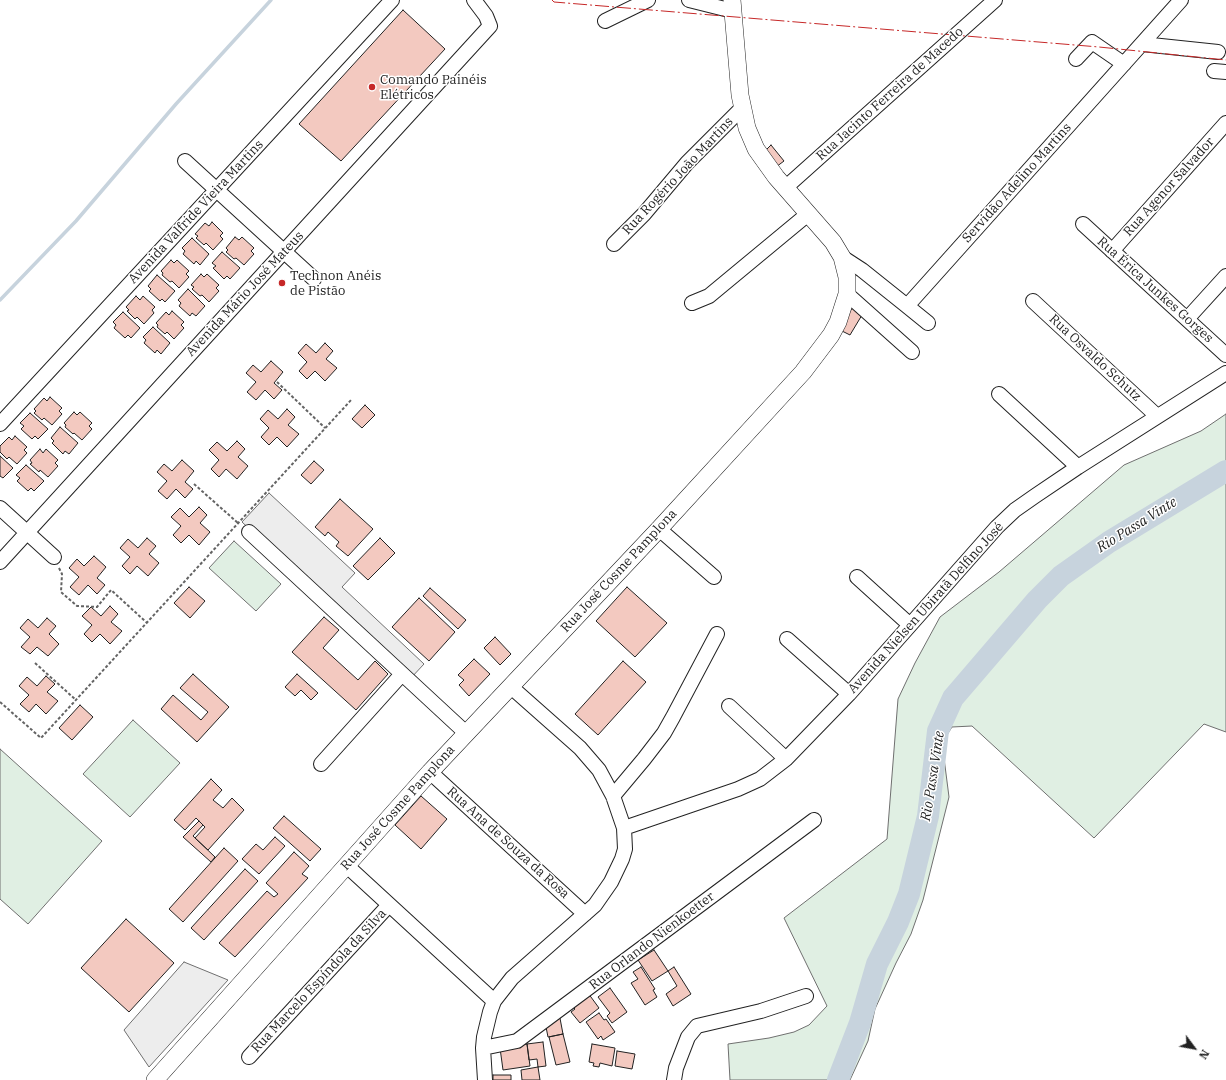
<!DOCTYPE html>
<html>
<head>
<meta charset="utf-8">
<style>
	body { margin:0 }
	#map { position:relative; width:1226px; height:1080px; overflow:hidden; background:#fff; font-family:"IBM Plex Serif",serif }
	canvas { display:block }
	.north { position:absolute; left:1174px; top:1028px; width:40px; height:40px; -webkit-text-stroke:3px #fff; paint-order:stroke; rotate:122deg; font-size:11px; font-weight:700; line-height:16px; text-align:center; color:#222 }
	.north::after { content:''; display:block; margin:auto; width:14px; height:18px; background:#222; clip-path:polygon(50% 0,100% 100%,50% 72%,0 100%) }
</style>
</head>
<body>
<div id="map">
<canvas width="1226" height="1080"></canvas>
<div class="north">N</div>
</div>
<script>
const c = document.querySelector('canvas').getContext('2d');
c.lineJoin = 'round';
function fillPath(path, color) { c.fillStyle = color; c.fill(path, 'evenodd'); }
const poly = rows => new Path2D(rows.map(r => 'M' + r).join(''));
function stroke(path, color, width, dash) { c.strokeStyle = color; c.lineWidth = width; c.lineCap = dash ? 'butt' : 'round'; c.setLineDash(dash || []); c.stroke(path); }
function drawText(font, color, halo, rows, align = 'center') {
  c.font = font + ' "IBM Plex Serif",serif'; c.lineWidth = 3; c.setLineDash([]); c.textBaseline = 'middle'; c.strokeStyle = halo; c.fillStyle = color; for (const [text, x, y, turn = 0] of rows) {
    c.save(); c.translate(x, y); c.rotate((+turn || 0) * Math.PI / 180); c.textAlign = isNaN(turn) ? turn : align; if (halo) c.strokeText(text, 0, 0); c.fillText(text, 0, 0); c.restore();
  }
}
const green = poly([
	[1226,414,1226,732,1204,724,1094,838,972,726,952,727,943,741,944,758,949,797,923,900,911,934,896,963,875,1009,868,1041,850,1080,730,1080,728,1044,769,1038,794,1032,809,1025,827,1006,784,918,887,839,898,699,915,663,940,617,999,572,1124,465,1201,431,1226,414],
	[234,541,281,584,256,611,209,568,234,541],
	[133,720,180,763,130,817,83,774,133,720],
	[0,749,102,841,28,924,0,899,0,749]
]);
fillPath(green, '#e0efe3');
stroke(green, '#6f6f6f', 1);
const parking = poly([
	[269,493,355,573,342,587,424,664,410,679,242,522,269,493],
	[184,962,228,980,149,1067,124,1030,184,962]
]);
fillPath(parking, '#ededed');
stroke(parking, '#6f6f6f', 1);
stroke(poly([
	[0,300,76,221,176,104,271,0]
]), '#c7d3dd', 3.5);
stroke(poly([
	[838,1080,860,1023,877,964,898,922,909,894,928,816,938,731,953,698,1037,600,1061,576,1109,542,1226,471]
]), '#c7d3dd', 22);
const building = poly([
	[403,10,445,49,341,161,299,124,403,10],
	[771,145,784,161,776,167,764,152,771,145],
	[212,222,223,233,220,236,223,239,213,250,206,243,204,245,196,238,198,236,195,234,205,223,209,226,212,222],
	[235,237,239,240,242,237,254,248,251,251,254,254,244,265,236,258,234,259,226,252,228,250,226,248,235,237],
	[192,238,209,254,200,265,196,261,194,264,183,254,185,251,182,248,192,238],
	[222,252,240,268,230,279,227,276,224,279,213,268,216,266,212,263,222,252],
	[171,260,174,263,177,260,189,271,186,274,189,277,179,288,172,281,170,282,162,275,163,273,161,271,171,260],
	[201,274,204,277,207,274,219,285,216,288,219,291,209,302,202,295,200,296,192,289,194,287,191,285,201,274],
	[157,275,175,291,165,302,162,299,160,301,149,291,151,289,148,286,157,275],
	[188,289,205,306,196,316,192,313,190,316,179,306,181,303,178,300,188,289],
	[136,296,140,300,143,296,155,307,152,310,154,313,144,324,137,317,135,319,127,311,129,310,126,307,136,296],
	[852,308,862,315,850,335,840,330,852,308],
	[172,311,184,322,181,325,184,328,174,339,167,332,165,334,157,327,158,325,156,323,166,312,169,315,172,311],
	[123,312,140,328,131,338,128,335,125,338,114,328,116,325,113,322,123,312],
	[153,327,170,343,161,354,157,350,155,353,144,343,146,340,143,337,153,327],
	[325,343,333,351,326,359,337,368,325,381,315,371,307,379,299,371,307,362,298,353,306,344,316,353,325,343],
	[271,361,283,372,274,383,282,390,274,399,265,390,256,400,247,392,256,382,246,373,253,365,261,372,271,361],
	[50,397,62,408,59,411,62,414,52,425,44,418,42,420,34,413,36,411,34,409,44,398,47,401,50,397],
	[365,405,375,415,362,428,352,419,365,405],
	[287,409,295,417,288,425,299,434,287,447,277,437,269,445,261,437,269,428,260,419,268,410,278,419,287,409],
	[74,412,77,415,80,412,92,423,89,426,92,429,82,440,74,433,73,434,65,427,66,425,64,423,74,412],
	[30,413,48,429,38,439,35,436,32,439,21,429,24,426,20,423,30,413],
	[60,427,78,443,69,454,65,451,63,454,52,443,54,441,51,438,60,427],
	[15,436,27,447,24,450,27,453,17,464,9,457,7,459,0,452,0,446,9,437,12,440,15,436],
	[237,441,245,449,238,457,248,466,237,479,226,469,219,477,211,469,219,460,209,450,217,442,227,451,237,441],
	[40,449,43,453,46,449,58,460,55,463,58,466,48,477,40,470,39,472,30,464,32,463,30,460,40,449],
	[0,456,13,468,3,478,0,476,0,456],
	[182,460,194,471,185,482,193,489,185,498,176,489,167,499,158,491,167,481,157,472,164,464,172,471,182,460],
	[314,461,324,470,311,484,301,475,314,461],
	[26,465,44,481,34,491,31,488,28,491,17,481,20,478,16,475,26,465],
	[340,499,373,529,348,556,336,546,339,542,328,532,325,536,315,527,340,499],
	[199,507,207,515,200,523,210,532,199,545,189,535,181,543,173,535,181,526,171,517,180,508,189,517,199,507],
	[147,538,156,546,149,554,159,563,148,576,137,566,130,574,122,566,130,557,120,548,128,539,138,548,147,538],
	[380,538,395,553,368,580,353,566,380,538],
	[94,556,106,567,97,578,105,585,97,594,88,585,79,595,70,587,79,577,69,568,77,559,84,566,94,556],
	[189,587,205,601,190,618,174,603,189,587],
	[627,587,667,623,635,657,596,621,627,587],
	[430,588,466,620,458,629,423,596,430,588],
	[419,598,455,632,429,661,392,627,419,598],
	[110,606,118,614,111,622,122,631,110,644,100,634,92,642,84,634,92,625,82,616,91,607,101,616,110,606],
	[324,617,339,630,323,648,358,680,375,661,388,674,356,710,292,652,324,617],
	[47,618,56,626,49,634,59,644,48,656,37,647,30,654,21,647,30,637,20,628,28,619,38,628,47,618],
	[495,637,511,654,500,665,484,648,495,637],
	[474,659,490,674,469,696,459,685,464,680,458,675,474,659],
	[623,661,646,682,598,735,575,714,623,661],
	[193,674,229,707,197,742,161,709,173,695,201,720,208,712,180,688,193,674],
	[297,674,318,693,311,700,301,690,295,696,285,687,297,674],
	[46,676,55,684,47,692,58,701,46,714,36,704,29,712,20,704,29,695,19,686,27,677,37,686,46,676],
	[80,705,93,717,72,740,59,728,80,705],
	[211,779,222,790,213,800,223,808,232,798,244,810,208,850,195,838,205,827,196,818,185,830,174,820,211,779],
	[421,796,447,819,421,849,395,825,421,796],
	[284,816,321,849,310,861,273,828,284,816],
	[199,821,203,825,193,836,215,857,211,862,183,837,199,821],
	[275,837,285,846,259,874,242,859,256,844,263,850,275,837],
	[224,848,238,861,183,922,169,909,224,848],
	[294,852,309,866,302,874,308,878,235,957,219,943,267,891,274,897,278,894,266,883,294,852],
	[245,869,258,881,204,940,191,928,245,869],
	[126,919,174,963,129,1012,81,968,126,919],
	[654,950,668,971,652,981,638,960,654,950],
	[641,967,655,989,653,990,657,997,645,1005,631,983,638,979,633,972,641,967],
	[674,967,691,994,673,1006,666,994,677,986,668,971,674,967],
	[610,988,627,1012,612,1023,607,1016,610,1013,598,997,610,988],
	[588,993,599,1008,580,1023,571,1012,575,1009,572,1006,588,993],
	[559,1013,563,1034,548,1037,545,1022,559,1013],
	[599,1013,604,1020,606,1019,615,1032,603,1040,601,1036,598,1039,586,1022,599,1013],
	[563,1034,570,1062,556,1065,549,1037,563,1034],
	[543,1042,546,1066,538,1067,537,1059,529,1060,527,1044,543,1042],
	[527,1044,530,1066,503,1070,500,1048,527,1044],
	[592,1044,615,1048,612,1066,600,1063,599,1067,593,1066,594,1063,589,1062,592,1044],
	[617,1051,635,1054,632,1069,615,1066,617,1051],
	[538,1067,540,1080,522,1080,521,1070,538,1067],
	[493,1075,511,1075,511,1080,493,1080,493,1075]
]);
fillPath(building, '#f3c9c0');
stroke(building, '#222', 1);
const minor = poly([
	[689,0,733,11],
	[605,21,648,0],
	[1142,44,1218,52],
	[1076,59,1092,42,1124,64],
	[1214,71,1226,72],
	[185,161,314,279],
	[785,188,995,0],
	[1083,224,1226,355],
	[614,244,644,214,687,163,742,108],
	[1112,251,1226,123],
	[842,257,862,270,907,306,1181,0],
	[847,294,912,352],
	[1033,301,1157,416],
	[692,303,709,296,808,214],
	[907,306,928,323],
	[1187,319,1226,276],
	[999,394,1078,467],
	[0,424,392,0],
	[0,508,54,557],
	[659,529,714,577],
	[249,532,466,733],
	[0,562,490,26,486,16,474,0],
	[857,577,910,625],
	[787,639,849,694],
	[729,706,786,759],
	[321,764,402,674],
	[430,772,585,914],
	[613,796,644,759,664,733,673,717,717,634],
	[624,828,738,789,760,779,786,759,849,694,997,527,1015,510,1035,496,1078,467,1226,373],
	[346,865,494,1001],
	[483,1048,517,1041,814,820],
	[249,1057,389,905],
	[485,1080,483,1048,484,1037,490,1012,494,1001,512,978,595,905,611,882,622,859,625,849,624,828,613,796,599,770,580,748,510,686],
	[674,1080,676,1068,688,1037,697,1026,761,1011,806,996]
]);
const major = poly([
	[155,1080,430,772,659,529,803,372,831,335,838,322,847,294,847,277,842,257,833,242,776,177,756,149,747,128,740,95,732,0]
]);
stroke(minor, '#222', 16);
stroke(major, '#222', 18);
stroke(poly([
	[277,382,325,428],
	[194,484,238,523],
	[59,568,62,574,61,592,77,606,97,607,111,590,146,622],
	[35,663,76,700],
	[0,702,41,738,352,399]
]), '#646464', 2, [3, 2]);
stroke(minor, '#fff', 14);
stroke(major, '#fff', 17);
stroke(poly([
	[552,0,554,2,1099,47,1226,60]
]), '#c62828', 1, [14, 3, 2, 3]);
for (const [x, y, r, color] of [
	[372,87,4,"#c62828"],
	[282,283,4,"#c62828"]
]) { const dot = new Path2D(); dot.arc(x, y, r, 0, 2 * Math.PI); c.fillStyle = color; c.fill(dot); stroke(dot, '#fff', 1.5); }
drawText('13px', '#222', '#fff', [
	["Comando Painéis",380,80],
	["Elétricos",380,95],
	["Technon Anéis",290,276],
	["de Pistão",290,291]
], 'left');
drawText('13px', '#222', '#fff', [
	["Rua Jacinto Ferreira de Macedo",890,94,-42],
	["Rua Rogério João Martins",678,176,-47],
	["Servidão Adelino Martins",1017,183,-48],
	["Rua Agenor Salvador",1169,187,-48],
	["Avenida Valfride Vieira Martins",196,212,-47],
	["Rua Érica Junkes Gorges",1155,290,42],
	["Avenida Mário José Mateus",245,294,-47],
	["Rua Osvaldo Schutz",1095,358,43],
	["Rua José Cosme Pamplona",619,571,-47],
	["Avenida Nielsen Ubiratã Delfino José",926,608,-48],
	["Rua José Cosme Pamplona",398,808,-48],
	["Rua Ana de Souza da Rosa",508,843,42],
	["Rua Orlando Nienkoetter",652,941,-37],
	["Rua Marcelo Espíndola da Silva",319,981,-47]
]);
drawText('italic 14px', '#222', '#fff', [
	["Rio Passa Vinte",1137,525,-32],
	["Rio Passa Vinte",933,776,-81]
]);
</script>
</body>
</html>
